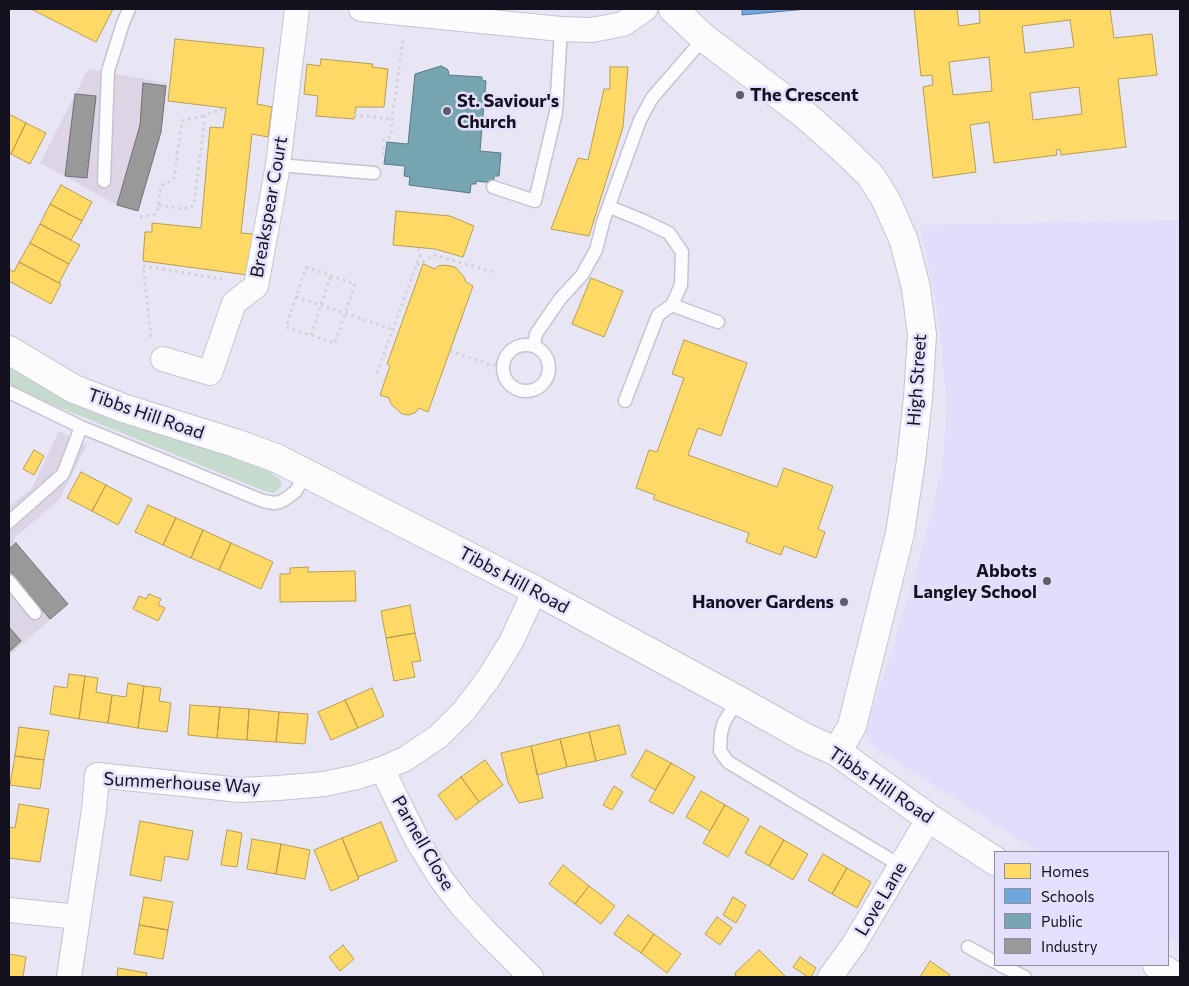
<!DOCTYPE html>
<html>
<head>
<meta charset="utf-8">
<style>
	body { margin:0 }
	#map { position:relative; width:1189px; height:986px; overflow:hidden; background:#e8e6f5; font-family:Commissioner,sans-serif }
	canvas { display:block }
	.frame { position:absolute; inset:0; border:10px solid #13111d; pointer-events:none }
	.legend { position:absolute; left:994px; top:851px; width:175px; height:115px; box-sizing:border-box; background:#e4e0fb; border:1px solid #908da2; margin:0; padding:6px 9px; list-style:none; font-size:15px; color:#13111d }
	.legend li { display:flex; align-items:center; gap:10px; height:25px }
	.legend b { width:25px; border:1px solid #908da2 }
</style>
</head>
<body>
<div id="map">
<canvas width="1189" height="986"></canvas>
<div class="frame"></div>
<ul class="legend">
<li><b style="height:14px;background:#ffd966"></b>Homes</li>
<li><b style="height:14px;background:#6fa8dc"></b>Schools</li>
<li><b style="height:14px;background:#76a5af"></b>Public</li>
<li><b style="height:14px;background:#999"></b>Industry</li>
</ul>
</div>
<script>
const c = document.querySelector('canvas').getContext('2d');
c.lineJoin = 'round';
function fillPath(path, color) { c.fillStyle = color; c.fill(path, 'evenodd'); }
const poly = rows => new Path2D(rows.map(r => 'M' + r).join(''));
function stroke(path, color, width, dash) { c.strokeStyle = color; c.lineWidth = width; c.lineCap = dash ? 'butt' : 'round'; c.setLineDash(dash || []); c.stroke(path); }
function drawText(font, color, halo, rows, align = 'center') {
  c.font = font + ' Commissioner,sans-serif'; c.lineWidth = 5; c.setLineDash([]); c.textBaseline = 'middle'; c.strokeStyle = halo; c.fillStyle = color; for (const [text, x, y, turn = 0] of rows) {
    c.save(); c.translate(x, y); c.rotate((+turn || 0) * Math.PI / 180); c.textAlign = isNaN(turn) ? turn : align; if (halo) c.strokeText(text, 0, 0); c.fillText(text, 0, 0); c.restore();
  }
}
fillPath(poly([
	[1180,220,1180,945,1168,937,1168,852,1038,852,871,745,865,731,893,647,932,514,943,458,947,404,938,315,920,225]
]), '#e1ddfa');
fillPath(poly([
	[88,69,167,83,161,132,138,211,117,205,40,163],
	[59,431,87,445,59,500,13,539,68,604,9,656,9,507,32,488]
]), '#ddd5e6');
fillPath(poly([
	[9,364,53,393,85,408,126,424,228,456,270,472,281,481,282,483,281,487,274,493,264,491,44,401,9,384]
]), '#c6dbce');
const homes = poly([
	[31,9,113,9,96,42,31,9],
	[914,9,957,9,959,26,980,23,979,9,1110,9,1114,38,1152,34,1157,75,1118,79,1126,147,1061,155,1060,149,1056,150,1057,155,994,163,989,122,970,125,976,172,933,178,923,87,933,85,932,75,921,76,914,9],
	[1070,20,1074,47,1025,53,1022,26,1070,20],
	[989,57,992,91,953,95,949,62,989,57],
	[1079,87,1082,114,1033,120,1030,93,1079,87],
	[175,39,264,48,257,104,272,107,268,137,252,134,241,233,253,234,248,275,143,261,145,232,152,232,152,223,201,228,210,127,223,128,226,108,168,101,175,39],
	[321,59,373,64,372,67,388,69,384,107,356,107,354,119,316,116,318,96,304,94,307,64,320,66,321,59],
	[610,67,628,67,623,127,589,236,551,229,578,158,588,160,604,89,610,89,610,67],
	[9,114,26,123,11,154,9,153,9,114],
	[26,123,46,133,30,164,11,154,26,123],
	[61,185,92,202,82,221,50,204,61,185],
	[50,204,82,221,71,240,40,224,50,204],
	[396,211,450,216,474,226,463,257,435,249,393,245,396,211],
	[40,224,80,245,69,264,30,243,40,224],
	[30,243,69,264,59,283,19,262,30,243],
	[19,262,61,284,51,304,9,281,9,269,14,272,19,262],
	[423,264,435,269,438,266,445,265,455,267,464,277,466,282,473,286,428,412,419,408,416,412,409,415,402,414,391,404,389,398,380,395,390,366,387,364,423,264],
	[591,278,623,291,604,337,572,324,591,278],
	[684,340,747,363,721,436,698,428,688,455,777,487,784,468,833,486,818,529,825,532,816,558,784,546,781,555,746,542,749,533,653,499,655,495,636,488,649,450,657,452,684,378,672,374,684,340],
	[34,450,44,456,34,475,23,469,34,450],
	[81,472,106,485,92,511,67,498,81,472],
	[106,485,132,499,118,525,92,511,106,485],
	[148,505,176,518,163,545,135,532,148,505],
	[176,518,203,530,191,558,163,545,176,518],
	[203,530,231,543,219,570,191,558,203,530],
	[231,543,273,562,261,589,219,570,231,543],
	[308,567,308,572,355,571,356,601,280,602,280,574,290,574,290,568,308,567],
	[149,594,161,599,158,605,165,608,158,621,133,609,139,596,146,599,149,594],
	[410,605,415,633,386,638,381,611,410,605],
	[415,633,421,661,412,662,415,677,394,681,386,638,415,633],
	[69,674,85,676,79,719,50,714,54,686,67,688,69,674],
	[85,676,98,678,96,692,112,695,108,723,79,719,85,676],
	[128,683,144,686,138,728,108,723,112,695,126,697,128,683],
	[144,686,161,688,159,701,171,703,167,732,138,728,144,686],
	[372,688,384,716,358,728,345,700,372,688],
	[345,700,358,728,331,740,318,712,345,700],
	[190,705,220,707,217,738,188,735,190,705],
	[220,707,249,709,247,740,217,738,220,707],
	[249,709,279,712,276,742,247,740,249,709],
	[279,712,308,714,305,744,276,742,279,712],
	[619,725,626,754,596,761,589,732,619,725],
	[19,727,49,731,44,760,15,756,19,727],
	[589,732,596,761,567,767,560,739,589,732],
	[560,739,567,767,537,775,531,746,560,739],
	[531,746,543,798,519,803,508,782,501,753,531,746],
	[646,750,671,763,655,790,631,776,646,750],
	[15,756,44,760,40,789,10,785,15,756],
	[485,760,503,785,479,802,461,777,485,760],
	[671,763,695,777,673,814,649,801,671,763],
	[461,777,479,802,456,820,438,795,461,777],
	[614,786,623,792,612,810,603,805,614,786],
	[701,791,725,805,710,831,686,817,701,791],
	[19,804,49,809,40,862,9,858,9,827,15,828,19,804],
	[725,805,749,819,728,857,703,843,725,805],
	[140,821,193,831,188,860,165,856,161,881,130,875,140,821],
	[381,822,397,861,358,877,342,838,381,822],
	[760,826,784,840,769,866,745,853,760,826],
	[227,830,242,833,237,867,221,865,227,830],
	[342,838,359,879,331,891,314,850,342,838],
	[252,839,281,844,276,874,247,869,252,839],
	[784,840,808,854,793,880,769,866,784,840],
	[281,844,310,850,305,879,276,874,281,844],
	[823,854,847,868,832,894,808,880,823,854],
	[563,865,589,886,575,904,549,884,563,865],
	[847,868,871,882,857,908,832,894,847,868],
	[589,886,615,906,601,924,575,904,589,886],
	[144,897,173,902,168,930,139,925,144,897],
	[733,897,746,905,736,923,723,915,733,897],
	[628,915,654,934,641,953,614,934,628,915],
	[717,917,732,928,720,945,705,934,717,917],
	[139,925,168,930,163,959,134,954,139,925],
	[654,934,681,954,667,973,641,953,654,934],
	[343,945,354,959,340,971,329,957,343,945],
	[759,950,786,977,736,977,735,973,759,950],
	[9,954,26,957,23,977,9,977,9,954],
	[800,957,816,968,811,977,808,977,793,967,800,957],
	[930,961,950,975,949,977,920,977,930,961],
	[118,968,147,973,146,977,117,977,118,968]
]);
fillPath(homes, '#ffd966');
stroke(homes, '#b89d50', 1);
const schools = poly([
	[742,9,807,9,742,15,742,9]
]);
fillPath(schools, '#6fa8dc');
stroke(schools, '#537ba3', 1);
const public = poly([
	[441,66,447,69,449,72,448,75,482,77,482,80,486,81,480,151,501,153,499,176,494,176,494,183,476,181,476,184,471,184,470,193,409,185,410,177,404,176,405,166,384,164,387,142,408,144,415,74,441,66]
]);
fillPath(public, '#76a5af');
stroke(public, '#587983', 1);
const industry = poly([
	[143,83,166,86,161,132,138,211,117,205,140,125,143,83],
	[75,94,96,96,87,178,65,176,75,94],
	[16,543,68,604,50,619,9,570,9,549,16,543],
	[9,627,21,641,9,652,9,627]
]);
fillPath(industry, '#999');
stroke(industry, '#717074', 1);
const service = poly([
	[278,165,374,173],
	[104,181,108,71,123,23,129,9],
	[493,187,535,201,556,112,561,29],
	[610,207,644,221,669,233,682,252,681,285,672,305,658,315,625,401],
	[672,305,718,322],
	'503 368a23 23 0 1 1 46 0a23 23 0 1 1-46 0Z',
	[534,345,536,334,560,299,582,275,596,250,604,219,640,120,652,98,704,38],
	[9,392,81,427,263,501,274,503,280,502,287,498,296,491,306,472],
	[9,522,63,474,81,427],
	[9,581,35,613],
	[738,700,724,722,721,733,720,751,728,762,901,866],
	[968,947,995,962],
	[1000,965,1025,977]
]);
const minor = poly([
	[361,9,561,29,592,30,623,24,645,9],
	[163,359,210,373,234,303,256,286,278,165,297,9],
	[382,769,417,840,441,879,461,905,487,933,531,977],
	[9,910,78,917,94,810,97,775,240,790,279,788,324,784,357,777,382,769,405,759,439,736,463,712,488,679,511,642,535,590],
	[69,977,78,917],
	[830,977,854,944,929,818]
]);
const tertiary = poly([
	[673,9,704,38,804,114,840,146,870,175,886,200,904,241,916,288,922,335,918,398,911,461,900,533,852,726,837,752],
	[9,350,74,389,123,408,235,443,276,458,535,590,738,700,804,737,837,752,929,818,995,861],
	[1157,965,1176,977]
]);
stroke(service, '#c5c3d0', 15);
stroke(minor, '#c5c3d0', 26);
stroke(tertiary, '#c5c3d0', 30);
stroke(poly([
	[354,115,392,119],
	[383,155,384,140,391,136,392,119,403,39],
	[159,205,183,209,191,207,194,204,205,115,226,108],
	[140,217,155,214,157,212,161,186,174,178,182,121,205,115],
	[417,265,435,255,493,272],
	[306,267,355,284,335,343,286,327,306,267],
	[296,297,392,329],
	[311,335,331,275],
	[151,337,143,266,222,279],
	[450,351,488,364,502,366],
	[377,373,420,255,418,247]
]), '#d1d1d5', 3, [2.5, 4]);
stroke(service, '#fcfbfe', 12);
stroke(minor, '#fcfbfe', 24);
stroke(tertiary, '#fcfbfe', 28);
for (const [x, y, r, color] of [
	[740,95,5,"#5e5c69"],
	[447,111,5,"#5e5c69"],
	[1047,581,5,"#5e5c69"],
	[844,602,5,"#5e5c69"]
]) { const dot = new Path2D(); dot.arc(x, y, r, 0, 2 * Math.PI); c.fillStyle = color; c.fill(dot); stroke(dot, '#e4e0fb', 2); }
drawText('bold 18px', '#13111d', '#e4e0fb', [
	["The Crescent",750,95],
	["St. Saviour's",457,101],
	["Church",457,122],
	["Abbots",1037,571,"right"],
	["Langley School",1037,592,"right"],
	["Hanover Gardens",834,602,"right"]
], 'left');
drawText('18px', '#13111d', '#e4e0fb', [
	["Breakspear Court",269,207,-80],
	["High Street",917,380,-86],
	["Tibbs Hill Road",146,414,19],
	["Tibbs Hill Road",514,580,28],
	["Summerhouse Way",182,783,3],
	["Tibbs Hill Road",881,785,34],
	["Parnell Close",423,843,60],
	["Love Lane",881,899,-59]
]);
</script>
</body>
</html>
